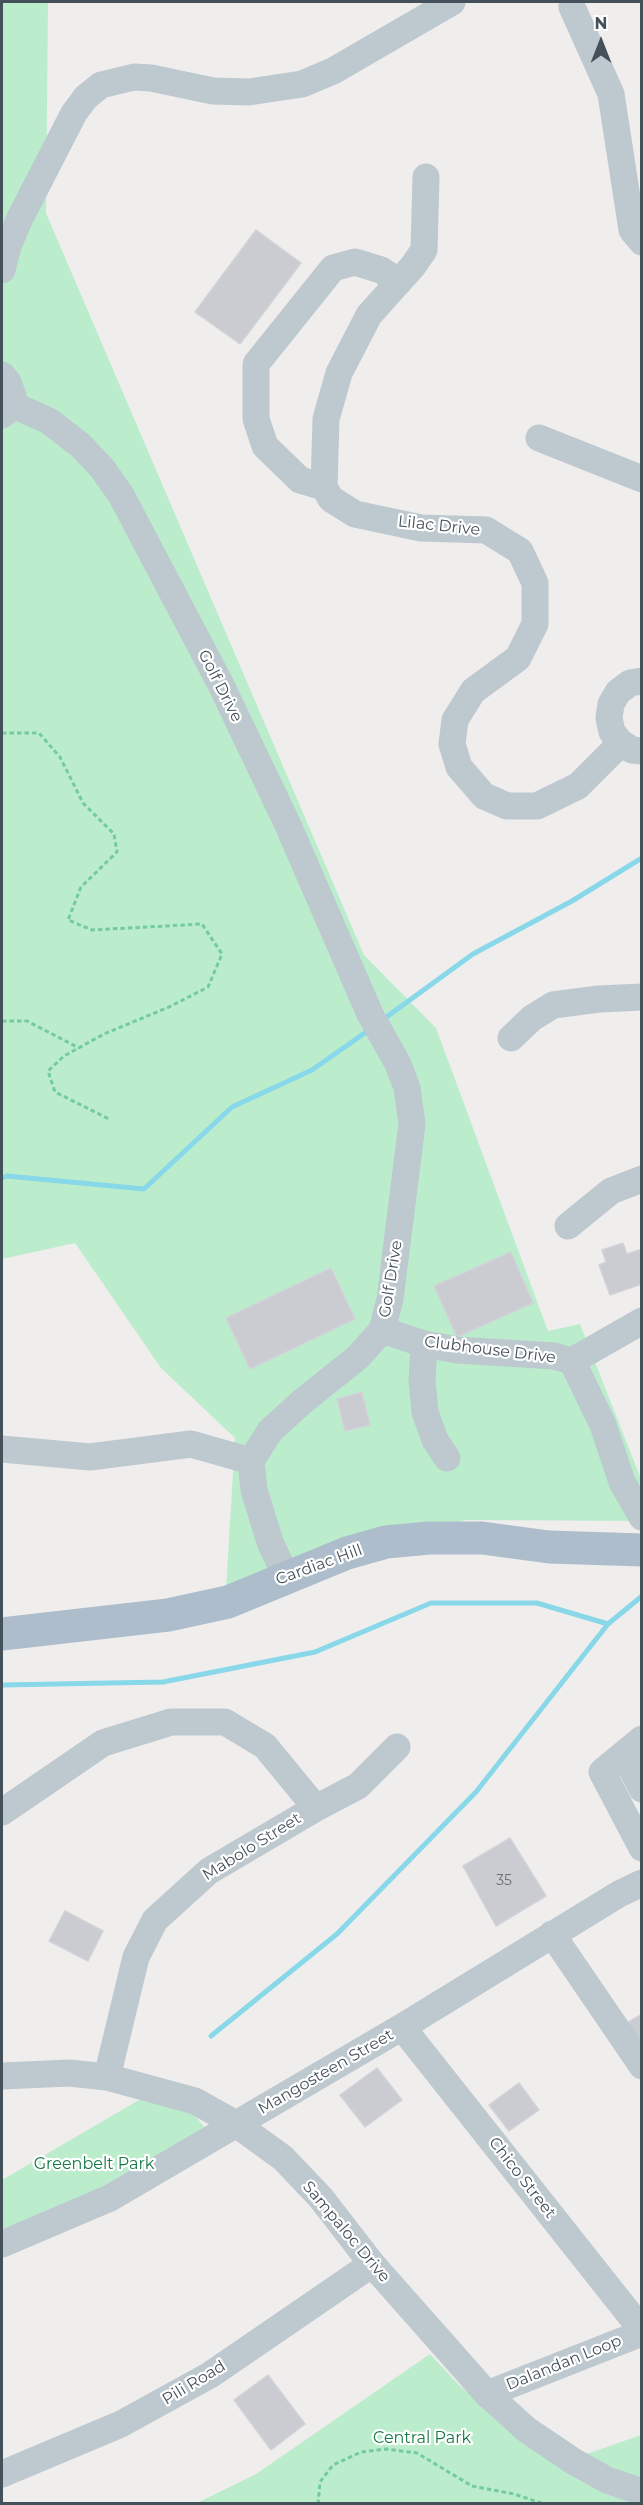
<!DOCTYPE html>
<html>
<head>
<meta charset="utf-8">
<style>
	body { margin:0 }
	#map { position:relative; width:643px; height:2505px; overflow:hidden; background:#f0eded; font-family:Montserrat,sans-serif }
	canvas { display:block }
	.frame { position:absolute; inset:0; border:3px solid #45515a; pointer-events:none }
	.north { position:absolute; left:571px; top:12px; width:60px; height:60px; -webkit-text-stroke:4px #fff; paint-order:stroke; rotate:0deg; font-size:16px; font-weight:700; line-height:24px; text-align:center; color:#45515a }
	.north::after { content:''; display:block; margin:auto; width:21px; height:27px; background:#45515a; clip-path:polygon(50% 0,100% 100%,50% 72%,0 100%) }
</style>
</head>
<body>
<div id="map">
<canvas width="643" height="2505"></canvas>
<div class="frame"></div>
<div class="north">N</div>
</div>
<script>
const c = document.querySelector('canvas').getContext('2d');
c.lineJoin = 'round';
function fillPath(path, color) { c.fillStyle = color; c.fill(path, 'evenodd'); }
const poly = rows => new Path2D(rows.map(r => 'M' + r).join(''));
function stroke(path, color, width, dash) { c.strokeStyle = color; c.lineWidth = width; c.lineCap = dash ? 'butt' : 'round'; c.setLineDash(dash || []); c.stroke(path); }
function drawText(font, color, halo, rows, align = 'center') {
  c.font = font + ' Montserrat,sans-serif'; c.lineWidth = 4.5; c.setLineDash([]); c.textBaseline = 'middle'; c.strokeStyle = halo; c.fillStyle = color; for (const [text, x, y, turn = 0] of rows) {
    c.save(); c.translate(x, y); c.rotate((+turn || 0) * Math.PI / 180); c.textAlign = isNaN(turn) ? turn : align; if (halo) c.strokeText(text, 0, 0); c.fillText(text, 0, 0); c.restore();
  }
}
fillPath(poly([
	[2,2,48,2,46,213,364,955,436,1028,548,1331,580,1324,641,1479,641,1521,466,1520,314,1549,226,1590,235,1438,161,1368,75,1243,2,1259],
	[151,2093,189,2107,209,2134,2,2239,2,2180],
	[430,2354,460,2386,483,2405,600,2490,633,2503,195,2504,256,2474],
	[641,2435,641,2485,578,2457]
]), '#bbedcd');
stroke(poly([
	[381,1021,473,954,572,901,642,858],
	[2,1178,7,1176,144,1189,232,1107,312,1070,369,1030],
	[2,1685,163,1682,315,1652,431,1603,537,1603,608,1624],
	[211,2036,337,1934,476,1792,608,1624,642,1596]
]), '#88d8ea', 5);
const building = poly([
	[256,230,301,263,240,344,195,312,256,230],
	[623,1243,627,1254,642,1249,642,1284,610,1295,599,1265,606,1262,602,1250,623,1243],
	[511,1252,533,1303,457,1337,434,1286,511,1252],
	[331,1268,355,1319,250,1369,226,1318,331,1268],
	[362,1392,370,1425,345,1431,337,1399,362,1392],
	[510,1838,546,1896,496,1926,463,1866,510,1838],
	[65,1911,103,1931,88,1961,49,1941,65,1911],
	[642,2014,642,2046,627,2023,642,2014],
	[377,2068,402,2100,365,2127,340,2095,377,2068],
	[519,2083,539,2110,509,2131,489,2105,519,2083],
	[268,2375,305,2424,271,2450,234,2400,268,2375]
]);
fillPath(building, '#caccd2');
stroke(building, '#d1d3d9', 1.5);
stroke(poly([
	[2,733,39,733,60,757,83,803,114,834,117,852,81,887,68,920,92,930,202,924,222,954,208,987,169,1007,104,1034,64,1056,48,1071,55,1092,109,1119],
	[2,1021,27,1021,79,1048],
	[318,2504,320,2482,333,2465,361,2452,386,2449,417,2453,472,2486,514,2494,544,2504]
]), '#74cb9d', 3, [4.5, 3]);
stroke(poly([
	[572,7,611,94,632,230,642,242],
	[426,177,424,250,413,266,369,315,339,373,326,419,324,487,331,499,355,514,421,528,486,530,520,551,535,583,535,624,518,658,473,691,455,720,452,744,459,767,484,796,507,806,537,806,578,786,621,743],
	[2,270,8,246,20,218,74,113,86,97,101,85,134,77,151,78,213,91,249,92,302,84,333,71,452,2],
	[2,375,8,382,13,396,7,411,2,415],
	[11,404,49,421,80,445,102,468,121,495,221,685,287,823,370,1014,398,1064,407,1088,412,1124,390,1299,382,1330,358,1357,303,1401,270,1431,251,1461,254,1490,270,1542,286,1576],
	[539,438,642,479],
	[324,487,300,480,265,446,256,419,256,364,333,268,355,262,381,270,399,282],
	[642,681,630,683,618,692,611,704,609,718,612,732,621,743,632,750,642,751],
	[511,1038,532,1018,553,1005,599,999,642,997],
	[568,1226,611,1191,642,1179],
	[382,1330,424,1344,457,1350,554,1356,572,1361,603,1425,622,1482,642,1517],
	[424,1344,422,1381,425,1412,435,1440,447,1458],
	[572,1361,642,1321],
	[2,1449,90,1457,191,1444,251,1461],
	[642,1739,602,1772,642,1848],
	[624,1755,642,1789],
	[2,1812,103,1743,171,1722,225,1722,265,1746,316,1808],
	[552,1934,642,2066],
	[402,2027,642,2330],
	[2,2076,69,2073,107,2077,195,2101,236,2124,283,2158,321,2198,372,2264,487,2394,527,2430,573,2461,607,2480,642,2492],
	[107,2077,136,1957,155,1920,209,1871,316,1808,358,1786,397,1747],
	[2,2244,110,2198,402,2027,619,1894,642,1883],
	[487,2394,642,2333],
	[2,2474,121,2424,210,2375,372,2264]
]), '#bdc8cf', 27);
stroke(poly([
	[2,1634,168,1615,228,1602,347,1553,386,1542,429,1538,482,1538,549,1547,642,1550]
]), '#adbdcc', 33);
drawText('14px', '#667078', null, [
	["35",504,1881]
]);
drawText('16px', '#45515a', '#fff', [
	["Lilac Drive",439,526,6],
	["Golf Drive",220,686,63],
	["Golf Drive",391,1279,-81],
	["Clubhouse Drive",490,1350,7],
	["Cardiac Hill",319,1565,-20],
	["Mabolo Street",252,1847,-32],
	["Mangosteen Street",326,2072,-30],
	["Chico Street",522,2178,52],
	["Sampaloc Drive",346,2232,50],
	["Dalandan Loop",564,2363,-22],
	["Pili Road",194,2383,-31]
]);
drawText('16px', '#187946', '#fff', [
	["Greenbelt Park",94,2164],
	["Central Park",422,2438]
]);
</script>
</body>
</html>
